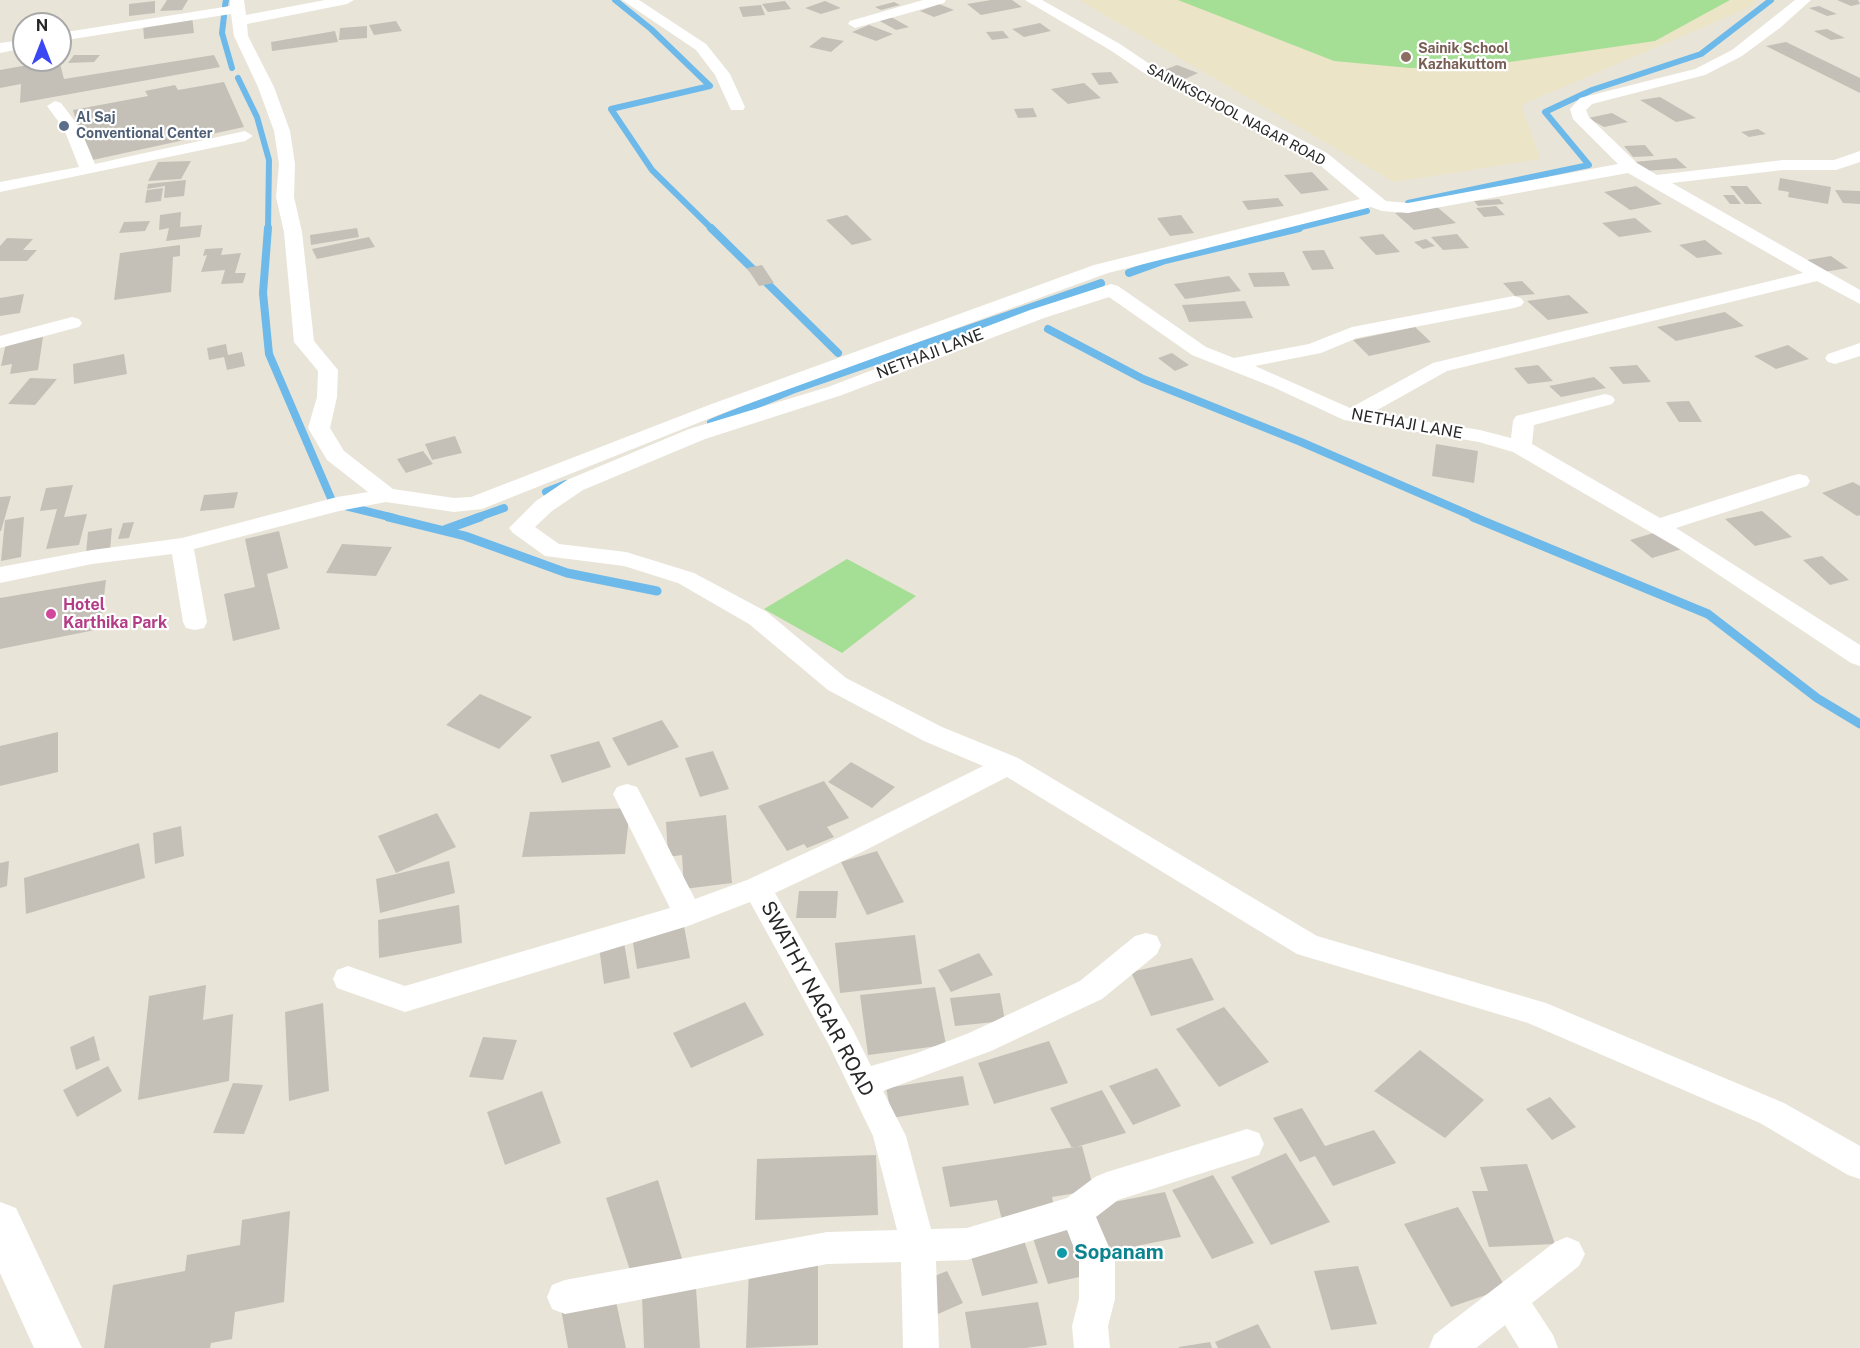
<!DOCTYPE html>
<html>
<head>
<meta charset="utf-8">
<style>
	body { margin:0 }
	#map { position:relative; width:1860px; height:1348px; overflow:hidden; background:#e9e4d8; font-family:"Public Sans",sans-serif }
	canvas { display:block }
	.north { position:absolute; left:12px; top:12px; width:60px; height:60px; box-sizing:border-box; background:#fff; border:2px solid #a8a8a8; border-radius:50%; rotate:0deg; font-size:16px; font-weight:700; line-height:24px; text-align:center; color:#262626 }
	.north::after { content:''; display:block; margin:auto; width:21px; height:27px; background:#3b47f3; clip-path:polygon(50% 0,100% 100%,50% 72%,0 100%) }
</style>
</head>
<body>
<div id="map">
<canvas width="1860" height="1348"></canvas>
<div class="north">N</div>
</div>
<script>
const c = document.querySelector('canvas').getContext('2d');
c.lineJoin = 'round';
function fillPath(path, color) { c.fillStyle = color; c.fill(path, 'evenodd'); }
const poly = rows => new Path2D(rows.map(r => 'M' + r).join(''));
function stroke(path, color, width, dash) { c.strokeStyle = color; c.lineWidth = width; c.lineCap = dash ? 'butt' : 'round'; c.setLineDash(dash || []); c.stroke(path); }
function drawText(font, color, halo, rows, align = 'center') {
  c.font = font + ' "Public Sans",sans-serif'; c.lineWidth = 4.5; c.setLineDash([]); c.textBaseline = 'middle'; c.strokeStyle = halo; c.fillStyle = color; for (const [text, x, y, turn = 0] of rows) {
    c.save(); c.translate(x, y); c.rotate((+turn || 0) * Math.PI / 180); c.textAlign = isNaN(turn) ? turn : align; if (halo) c.strokeText(text, 0, 0); c.fillText(text, 0, 0); c.restore();
  }
}
fillPath(poly([
	[1079,0,1757,0,1748,8,1521,105,1540,159,1394,182]
]), '#ebe4c7');
fillPath(poly([
	[1178,0,1730,0,1655,41,1482,66,1410,68,1334,61],
	[847,559,916,596,842,653,764,609]
]), '#a5df95');
stroke(poly([
	[615,0,651,29,710,86,611,109,652,170,712,229],
	[225,6,226,0],
	[224,16,222,33,232,68],
	[238,78,257,117,269,160,268,229],
	[1408,203,1589,165,1545,112,1592,90,1701,54,1771,0],
	[1293,229,1367,211]
]), '#6db9e9', 6);
stroke(poly([
	[268,228,263,293,269,354,333,503,394,518],
	[711,228,838,353],
	[1129,273,1165,260,1299,228],
	[1048,329,1143,379,1301,442,1477,518],
	[711,423,792,390,1101,283],
	[546,492,566,484],
	[476,518,504,508]
]), '#6db9e9', 8);
stroke(poly([
	[388,517,465,536,567,573,657,591],
	[1473,517,1708,614,1817,698,1860,724],
	[444,530,480,517]
]), '#6db9e9', 9);
fillPath(poly([
	[167,0,188,0,182,10,160,11],
	[991,0,1012,0,1022,7,981,15,967,4],
	[1837,0,1858,0,1860,4,1851,6],
	[155,1,155,13,129,16,129,4],
	[785,1,791,9,768,12,762,4],
	[825,1,841,8,821,14,805,8],
	[894,2,900,5,881,10,875,7],
	[939,4,954,10,934,17,920,11],
	[761,5,765,15,743,17,739,7],
	[1819,6,1837,14,1827,16,1809,8],
	[192,16,194,33,144,39,143,23],
	[891,17,909,27,896,30,878,20],
	[55,18,55,24,34,24,34,21],
	[396,21,402,31,374,35,369,25],
	[1040,23,1051,31,1024,37,1012,29],
	[869,25,893,34,876,41,852,32],
	[367,26,367,38,339,40,340,28],
	[1827,29,1845,38,1831,40,1814,31],
	[335,31,338,42,272,51,271,42],
	[1003,31,1009,38,992,40,986,32],
	[822,37,844,41,831,52,809,47],
	[1786,42,1860,78,1860,93,1766,46],
	[74,55,100,55,94,62,68,63],
	[214,55,220,67,20,103,21,84,0,88,0,70,56,60,59,60,64,79],
	[1177,65,1198,73,1185,79,1164,70],
	[1111,72,1119,83,1099,85,1091,73],
	[224,82,244,127,88,161,73,110,148,96,145,91,175,85,178,90],
	[1084,83,1101,98,1068,104,1051,89],
	[1660,97,1696,118,1676,122,1640,100],
	[1033,108,1037,117,1018,118,1014,109],
	[1612,113,1628,122,1604,127,1588,118],
	[1758,129,1766,134,1749,137,1741,132],
	[1645,145,1654,156,1633,157,1624,146],
	[1676,158,1687,168,1645,171,1634,162],
	[191,161,181,179,148,181,158,162],
	[1312,172,1329,190,1301,194,1284,175],
	[1780,178,1831,187,1828,204,1788,197,1789,192,1778,190],
	[186,180,184,196,164,198,165,186,147,189,148,184],
	[1636,186,1662,204,1630,210,1604,192],
	[1730,186,1747,186,1762,204,1745,204],
	[163,188,161,201,145,203,147,190],
	[1835,190,1860,191,1860,204,1843,203],
	[1723,195,1734,195,1741,204,1730,204],
	[1278,198,1284,206,1248,210,1242,201],
	[1499,199,1504,204,1478,206,1474,201],
	[1436,206,1456,223,1414,230,1395,213],
	[1496,206,1505,215,1484,217,1476,208],
	[181,212,180,227,202,225,200,237,166,241,169,228,159,230,160,215],
	[847,215,872,240,852,245,826,220],
	[1181,215,1194,233,1170,236,1157,218],
	[1635,218,1652,232,1619,237,1602,223],
	[150,221,145,231,119,233,124,222],
	[357,228,359,237,311,245,310,235],
	[1383,234,1400,252,1376,255,1359,237],
	[1457,234,1469,248,1443,250,1431,237],
	[369,237,375,247,317,259,312,249],
	[7,238,33,239,23,250,37,250,27,261,0,261,0,246],
	[1426,239,1435,246,1423,249,1414,242],
	[1705,240,1723,254,1697,258,1679,245],
	[180,245,180,256,173,257,171,292,114,300,120,253],
	[223,248,221,255,241,253,235,273,246,273,243,283,221,284,225,270,201,272,207,255,203,256,205,249],
	[1324,250,1334,269,1312,270,1302,251],
	[1831,256,1848,268,1818,273,1801,261],
	[762,265,774,283,759,286,747,268],
	[1284,272,1290,286,1254,287,1248,273],
	[1229,276,1241,291,1185,299,1174,284],
	[1522,281,1535,294,1515,296,1503,283],
	[24,294,20,313,0,316,0,298],
	[1569,295,1589,313,1548,320,1527,301],
	[1245,301,1253,318,1189,322,1182,305],
	[1725,312,1744,326,1676,341,1657,327],
	[1415,327,1431,342,1369,356,1353,340],
	[43,337,38,370,10,374,12,364,1,366,6,343],
	[226,344,228,355,242,352,245,366,227,370,224,357,209,360,207,348],
	[1788,345,1809,359,1776,369,1754,356],
	[1172,353,1189,365,1175,371,1158,358],
	[124,354,127,374,74,384,73,364],
	[1538,365,1553,381,1528,384,1514,368],
	[1637,365,1651,382,1623,384,1609,367],
	[1594,377,1606,388,1561,397,1549,386],
	[30,378,57,379,35,405,8,404],
	[1689,401,1702,422,1679,422,1666,402],
	[455,436,462,453,432,460,425,444],
	[1436,444,1478,451,1474,483,1432,476],
	[423,451,433,464,406,473,397,459],
	[1853,482,1860,486,1860,515,1857,516,1822,493],
	[73,485,64,517,87,514,79,545,46,549,57,509,40,511,46,488],
	[238,492,234,508,200,511,204,495],
	[11,496,1,531,0,531,0,497],
	[1762,511,1792,537,1755,546,1725,519],
	[24,517,21,557,1,561,5,520],
	[134,522,129,538,118,539,123,523],
	[112,528,110,550,86,554,88,532],
	[279,531,288,568,267,574,280,629,233,641,224,594,255,587,245,539],
	[1660,531,1682,549,1652,558,1630,540],
	[342,544,392,547,376,576,326,573],
	[1822,556,1849,580,1830,585,1803,560],
	[106,580,100,629,0,649,0,598],
	[480,694,532,717,499,749,446,725],
	[662,720,679,747,628,766,612,738],
	[58,732,58,772,0,786,0,746],
	[599,741,611,767,562,783,550,755],
	[713,751,729,789,700,797,685,758],
	[851,762,895,787,872,808,828,782],
	[824,781,849,818,827,827,834,837,807,848,804,844,787,851,758,806],
	[630,808,625,854,522,857,530,812],
	[437,813,456,847,396,873,378,836],
	[726,815,732,883,684,889,682,855,668,857,666,822],
	[181,826,184,856,155,864,153,833],
	[139,843,145,878,26,914,24,878],
	[877,851,904,902,867,915,841,862],
	[9,861,7,886,0,888,0,863],
	[449,861,455,893,380,913,376,879],
	[799,891,838,891,836,918,796,918],
	[459,905,462,943,379,958,378,920],
	[684,926,690,958,637,969,632,936],
	[915,935,922,984,840,993,835,943],
	[624,942,630,978,604,984,599,947],
	[979,953,993,975,951,992,938,970],
	[1192,958,1214,1000,1151,1016,1131,972],
	[206,985,203,1020,233,1014,229,1081,138,1100,149,996],
	[935,987,946,1045,868,1055,860,995],
	[1000,993,1005,1021,955,1026,950,998],
	[745,1002,764,1035,691,1068,673,1033],
	[323,1003,329,1091,289,1101,285,1012],
	[1224,1007,1269,1062,1219,1087,1176,1029],
	[94,1036,100,1060,76,1070,70,1047],
	[483,1037,517,1040,503,1080,469,1077],
	[1049,1041,1068,1083,994,1104,978,1063],
	[1420,1050,1484,1100,1445,1138,1374,1091],
	[108,1066,122,1091,77,1117,63,1090],
	[1157,1068,1181,1106,1133,1125,1109,1086],
	[963,1076,969,1105,892,1118,886,1088],
	[233,1083,263,1085,244,1134,213,1133],
	[1102,1090,1126,1133,1072,1148,1050,1108],
	[542,1091,561,1143,505,1165,487,1112],
	[1550,1097,1576,1127,1552,1140,1526,1109],
	[1302,1108,1325,1146,1374,1130,1396,1163,1333,1186,1315,1156,1300,1162,1273,1118],
	[1082,1146,1094,1190,1052,1197,1056,1216,1003,1224,997,1200,950,1207,942,1167],
	[1286,1153,1330,1222,1271,1245,1231,1177],
	[876,1155,878,1215,755,1220,757,1159],
	[1527,1164,1555,1244,1489,1247,1472,1191,1488,1191,1480,1167],
	[1213,1175,1254,1243,1212,1259,1172,1190],
	[658,1180,683,1262,632,1276,606,1198],
	[1165,1192,1181,1237,1102,1253,1088,1207],
	[1458,1207,1506,1288,1451,1307,1404,1224],
	[290,1211,284,1302,235,1312,232,1339,211,1343,210,1348,104,1348,113,1285,185,1271,187,1255,240,1245,242,1220],
	[1075,1222,1092,1274,1048,1284,1031,1232],
	[1024,1240,1038,1283,982,1296,970,1253],
	[818,1266,818,1345,746,1348,749,1269],
	[1358,1266,1377,1324,1331,1330,1314,1271],
	[947,1271,963,1303,938,1314,922,1281],
	[696,1288,700,1348,644,1348,642,1297],
	[614,1292,626,1348,568,1348,561,1309],
	[1038,1302,1047,1345,1026,1348,971,1348,965,1312],
	[1258,1324,1271,1348,1218,1348,1215,1342],
	[1210,1342,1212,1348,1179,1348,1179,1347]
]), '#c4c0b8');
fillPath(poly([
	[230,0,244,0,246,15,325,0,354,0,347,4,247,24,248,36,274,87,290,131,295,164,294,197,302,232,314,341,338,370,337,397,330,428,344,451,393,489,454,498,471,497,709,405,1094,265,1360,199,1315,161,1213,106,1147,75,1110,50,1025,0,1042,0,1120,44,1157,69,1225,100,1327,153,1386,201,1408,203,1618,164,1573,119,1570,109,1580,98,1695,69,1732,50,1795,0,1811,0,1781,27,1742,56,1705,75,1592,104,1586,110,1589,117,1637,163,1657,175,1783,160,1834,160,1860,151,1860,162,1836,170,1783,170,1672,183,1860,290,1860,304,1817,281,1447,371,1372,413,1480,430,1511,438,1513,421,1516,416,1605,394,1612,396,1615,400,1612,404,1534,425,1532,444,1660,518,1791,476,1799,474,1807,476,1810,481,1807,486,1676,528,1860,645,1860,666,1851,663,1683,551,1513,452,1479,442,1344,420,1273,387,1192,355,1109,297,1044,318,842,395,705,439,583,490,552,511,535,527,559,544,626,552,694,573,767,612,846,678,942,727,1018,758,1317,936,1546,1003,1784,1103,1860,1146,1860,1179,1848,1175,1760,1123,1528,1023,1297,954,1007,777,862,852,775,893,852,1028,871,1066,917,1053,969,1033,1080,981,1135,936,1146,933,1157,936,1161,945,1157,954,1102,999,991,1051,883,1091,906,1136,931,1229,967,1228,1067,1198,1095,1177,1107,1172,1247,1129,1259,1133,1264,1144,1259,1155,1118,1200,1096,1217,1115,1261,1115,1299,1108,1326,1110,1348,1074,1348,1072,1326,1079,1299,1079,1261,1067,1230,967,1260,936,1261,939,1348,903,1348,901,1262,827,1264,565,1314,552,1309,547,1297,552,1285,565,1280,827,1232,897,1230,873,1136,829,1045,750,902,688,926,405,1012,337,988,333,979,337,970,348,966,405,986,670,908,613,794,617,787,627,784,637,787,695,899,747,880,842,836,983,766,924,741,828,690,749,624,678,583,624,566,545,556,513,533,509,528,536,501,567,480,689,429,828,387,1030,310,1111,284,1118,286,1206,347,1234,358,1309,344,1352,327,1514,296,1521,298,1524,302,1521,306,1514,308,1357,338,1321,353,1255,366,1350,408,1433,363,1803,273,1628,173,1408,213,1382,211,1371,207,1108,273,723,413,482,509,454,512,386,502,339,511,194,549,207,622,204,628,195,630,186,628,183,622,172,554,92,564,0,583,0,567,92,550,182,538,337,497,368,492,327,460,308,428,317,397,318,371,294,342,284,232,276,197,279,164,274,131,258,87,234,36,231,14,60,41,60,33,230,6,230,0],
	[622,0,639,0,706,44,730,74,745,107,743,110,731,110,715,75,696,50,622,0],
	[923,0,946,0,944,3,855,28,848,24,850,21,923,0],
	[24,40,24,48,0,53,0,43,24,40],
	[55,101,61,103,80,128,95,164,245,131,253,136,245,141,0,192,0,182,79,167,64,129,47,106,55,101],
	[72,317,79,319,82,323,79,327,0,348,0,336,72,317],
	[1860,343,1860,356,1835,364,1828,362,1825,358,1828,354,1860,343],
	[1567,1237,1579,1242,1585,1254,1579,1266,1532,1303,1553,1335,1558,1348,1519,1348,1505,1325,1476,1348,1429,1348,1434,1335,1555,1242,1567,1237]
]), '#fff');
fillPath(poly([
	[0,1202,16,1208,82,1348,34,1348,0,1273,0,1202]
]), '#fff');
for (const [x, y, r, color] of [
	[1406,57,6,"#8d6e63"],
	[64,126,6,"#5c6f8a"],
	[51,614,6,"#d1479c"],
	[1062,1253,6,"#0f9aa8"]
]) { const dot = new Path2D(); dot.arc(x, y, r, 0, 2 * Math.PI); c.fillStyle = color; c.fill(dot); stroke(dot, '#fff', 2); }
drawText('bold 14px', '#785e54', '#fff', [
	["Sainik School",1418,49],
	["Kazhakuttom",1418,65]
], 'left');
drawText('14px', '#262626', '#fff', [
	["SAINIKSCHOOL NAGAR ROAD",1236,115,28]
]);
drawText('bold 14px', '#4e5e75', '#fff', [
	["Al Saj",76,118],
	["Conventional Center",76,134]
], 'left');
drawText('16px', '#262626', '#fff', [
	["NETHAJI LANE",930,354,-21],
	["NETHAJI LANE",1407,424,10]
]);
drawText('bold 16px', '#b23c85', '#fff', [
	["Hotel",63,605],
	["Karthika Park",63,623]
], 'left');
drawText('20px', '#262626', '#fff', [
	["SWATHY NAGAR ROAD",817,999,62]
]);
drawText('bold 20px', '#0d838f', '#fff', [
	["Sopanam",1074,1253]
], 'left');
</script>
</body>
</html>
